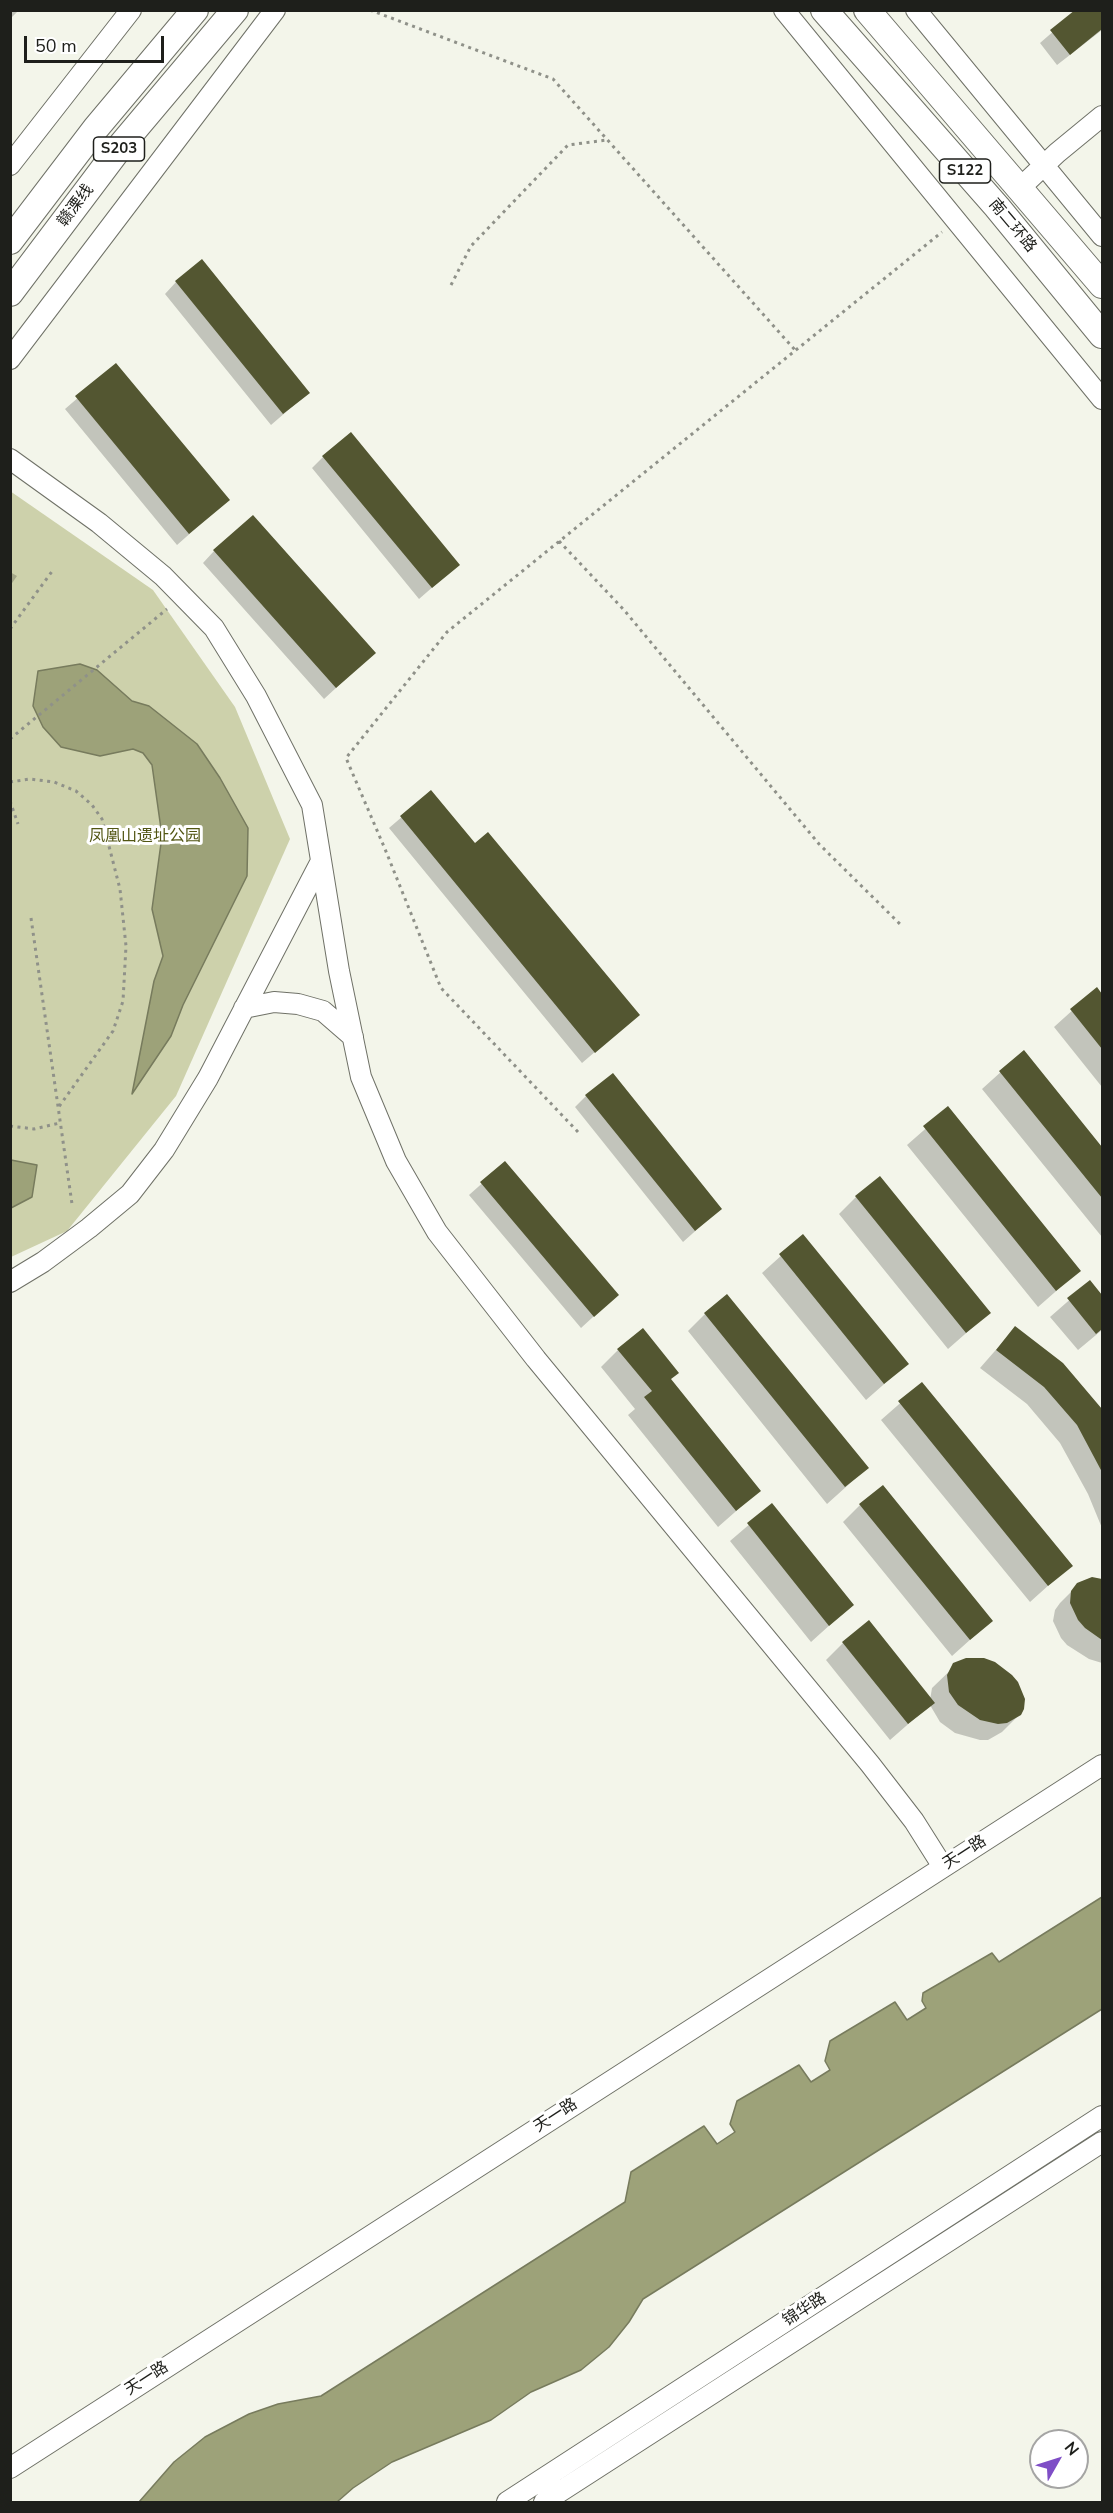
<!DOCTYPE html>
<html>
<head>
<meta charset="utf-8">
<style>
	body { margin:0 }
	#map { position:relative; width:1113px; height:2513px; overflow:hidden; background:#f3f5ea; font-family:"Nunito Sans",sans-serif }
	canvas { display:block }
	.frame { position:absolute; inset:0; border:12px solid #1e1f1b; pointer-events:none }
	.north { position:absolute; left:1029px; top:2429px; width:60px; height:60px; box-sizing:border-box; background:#fff; border:2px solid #a5a5a4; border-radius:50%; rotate:51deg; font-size:16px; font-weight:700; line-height:24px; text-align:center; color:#1e1f1b }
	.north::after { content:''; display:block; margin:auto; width:21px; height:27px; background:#7f4ec6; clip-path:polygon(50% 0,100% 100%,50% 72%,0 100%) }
	.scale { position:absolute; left:24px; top:36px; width:140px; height:27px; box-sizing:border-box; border:3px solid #1e1f1b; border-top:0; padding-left:8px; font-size:18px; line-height:21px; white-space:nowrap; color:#1e1f1b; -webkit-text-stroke:4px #fff; paint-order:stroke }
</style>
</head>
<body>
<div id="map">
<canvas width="1113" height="2513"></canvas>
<div class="frame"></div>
<div class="north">N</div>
<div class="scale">50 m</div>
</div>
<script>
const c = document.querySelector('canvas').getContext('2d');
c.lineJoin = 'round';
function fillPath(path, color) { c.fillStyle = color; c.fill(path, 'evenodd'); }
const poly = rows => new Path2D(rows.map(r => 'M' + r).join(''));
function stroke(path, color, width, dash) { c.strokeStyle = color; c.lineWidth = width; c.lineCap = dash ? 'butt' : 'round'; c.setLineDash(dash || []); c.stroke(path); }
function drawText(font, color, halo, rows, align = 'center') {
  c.font = font + ' "Nunito Sans","Noto Sans SC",sans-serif'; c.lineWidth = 6; c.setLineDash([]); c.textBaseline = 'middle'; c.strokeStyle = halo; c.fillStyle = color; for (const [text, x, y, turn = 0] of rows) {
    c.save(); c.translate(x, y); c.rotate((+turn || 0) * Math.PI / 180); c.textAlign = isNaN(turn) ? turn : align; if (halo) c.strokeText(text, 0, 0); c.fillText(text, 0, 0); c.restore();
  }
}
fillPath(poly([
	[10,491,153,590,235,707,290,839,176,1096,67,1231,11,1257]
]), '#cdd1ab');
const water = poly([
	[80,664,97,670,132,701,149,706,197,744,220,778,248,828,247,876,183,1005,171,1036,132,1094,154,981,163,956,152,909,162,836,152,765,143,753,133,749,100,756,61,747,43,727,33,706,38,671,80,664],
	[11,1160,37,1165,32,1197,11,1208,11,1160],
	[1102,1897,1102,2009,643,2299,629,2322,609,2347,581,2370,531,2392,491,2420,392,2462,353,2488,337,2502,139,2502,174,2462,205,2437,249,2414,278,2404,321,2396,625,2202,631,2172,704,2126,717,2144,735,2132,730,2124,737,2101,799,2065,811,2082,830,2070,825,2061,830,2041,895,2002,907,2020,926,2008,922,2001,923,1993,992,1953,999,1962,1102,1897]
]);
fillPath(water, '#9da279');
stroke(water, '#777b5d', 1.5);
fillPath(poly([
	[10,10,19,10,10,19],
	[1078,10,1102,10,1102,30,1057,65,1040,43],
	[176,282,308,393,271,425,165,294],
	[116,365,228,500,177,545,65,409],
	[323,457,458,565,419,599,312,468],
	[214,551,362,664,324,699,203,563],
	[10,572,17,576,10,586],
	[431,792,474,845,638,1015,582,1063,389,828],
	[1096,989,1102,997,1102,1087,1054,1027],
	[1023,1052,1102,1150,1102,1237,982,1089],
	[586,1096,720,1209,683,1242,575,1107],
	[948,1109,1079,1271,1038,1307,907,1145],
	[505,1163,617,1295,581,1328,469,1195],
	[856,1197,989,1313,948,1349,839,1214],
	[803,1236,907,1364,866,1400,762,1273],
	[1090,1282,1102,1298,1102,1330,1078,1350,1050,1317],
	[705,1314,867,1468,827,1504,688,1331],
	[1015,1328,1102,1412,1102,1528,1088,1494,1060,1443,1027,1404,980,1368],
	[618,1350,670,1380,759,1491,718,1527,628,1415,635,1409,601,1367],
	[922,1384,1070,1566,1030,1602,881,1420],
	[772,1505,852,1605,811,1642,730,1541],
	[860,1505,991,1621,952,1656,843,1522],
	[1093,1579,1102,1580,1102,1663,1089,1659,1067,1645,1061,1638,1053,1621,1055,1610,1060,1603,1078,1585],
	[843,1643,930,1700,932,1688,960,1661,1020,1714,1002,1732,988,1740,980,1740,955,1733,940,1722,930,1705,890,1740,826,1660]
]), '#0003');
fillPath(poly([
	[1075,10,1102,10,1102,29,1070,55,1050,30],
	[202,259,310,393,283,414,175,281],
	[116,363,230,500,189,534,75,396],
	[351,432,460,565,432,588,322,456],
	[253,515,376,653,336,688,213,550],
	[431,790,475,843,488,832,640,1015,595,1053,400,816],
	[1097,987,1102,994,1102,1049,1070,1009],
	[1024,1050,1102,1147,1102,1198,999,1071],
	[613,1073,722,1209,695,1231,585,1095],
	[948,1106,1081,1271,1056,1291,923,1126],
	[505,1161,619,1295,594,1317,480,1182],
	[880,1176,991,1313,966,1333,855,1196],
	[803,1234,909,1364,884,1384,779,1254],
	[1090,1280,1102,1295,1102,1329,1096,1334,1067,1298],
	[727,1294,869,1468,845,1487,704,1313],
	[1015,1326,1063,1363,1102,1409,1102,1472,1077,1425,1044,1387,996,1350],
	[643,1328,679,1373,671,1379,761,1491,736,1511,644,1397,652,1391,617,1349],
	[922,1382,1073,1566,1048,1586,898,1401],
	[883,1485,993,1621,970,1640,859,1504],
	[772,1503,854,1605,829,1626,747,1523],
	[1092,1577,1102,1579,1102,1640,1085,1628,1078,1620,1070,1603,1071,1591,1077,1583],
	[869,1620,935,1703,908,1724,842,1642],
	[966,1658,984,1658,995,1662,1012,1675,1018,1682,1025,1699,1024,1709,1021,1715,1007,1723,998,1724,980,1720,958,1705,949,1692,947,1675,953,1663]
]), '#535631');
const minor = poly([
	[784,10,1102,399],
	[916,10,1102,236],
	[10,165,131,10],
	[1020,188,1057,153,1102,116],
	[10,359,275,10],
	[10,459,99,523,163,576,214,628,256,696,312,805,339,971,361,1077,396,1161,437,1232,536,1359,870,1764,914,1821,943,1867],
	[244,1008,274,1002,298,1004,323,1011,353,1037],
	[10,1282,43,1262,89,1228,130,1194,164,1150,208,1078,321,861],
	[10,2468,1102,1765],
	[507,2502,1102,2116],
	[544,2502,1102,2142]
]);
const major = poly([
	[824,10,997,207,1102,335],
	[867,10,1102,285],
	[10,241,96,128,195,10],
	[10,293,123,143,235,10]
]);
stroke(minor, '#6f7167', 22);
stroke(major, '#6f7167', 28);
stroke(poly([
	[370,10,553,79,795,350],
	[451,285,471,246,568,145,607,140],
	[559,541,624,610,819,844,903,927],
	[10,629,53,570],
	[10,739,167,609],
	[10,782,30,779,54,782,76,791,92,805,102,819,120,889,126,946,123,1001,113,1031,58,1108],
	[10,801,18,824],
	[31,918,72,1204],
	[10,1126,34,1129,60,1123],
	[578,1132,441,988,385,849,346,758,447,632,942,232]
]), '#8f9189', 3, [3, 4.5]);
stroke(minor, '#fff', 20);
stroke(major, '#fff', 26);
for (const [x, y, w] of [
	[119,149,51],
	[965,171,51]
]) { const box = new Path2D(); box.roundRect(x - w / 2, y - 12, w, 24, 4.5); c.fillStyle = '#fff'; c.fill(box); stroke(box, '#1e1f1b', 1.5); }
drawText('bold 15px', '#1e1f1b', null, [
	["S203",119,149],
	["S122",965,171]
]);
drawText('16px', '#1e1f1b', '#fff', [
	["赣溧线",76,206,-53],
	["南二环路",1012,226,50],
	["天一路",965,1853,-33],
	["天一路",556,2116,-33],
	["锦华路",805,2310,-33],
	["天一路",147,2379,-33]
]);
drawText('16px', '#515512', '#fff', [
	["凤凰山遗址公园",145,837]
]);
</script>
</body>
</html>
